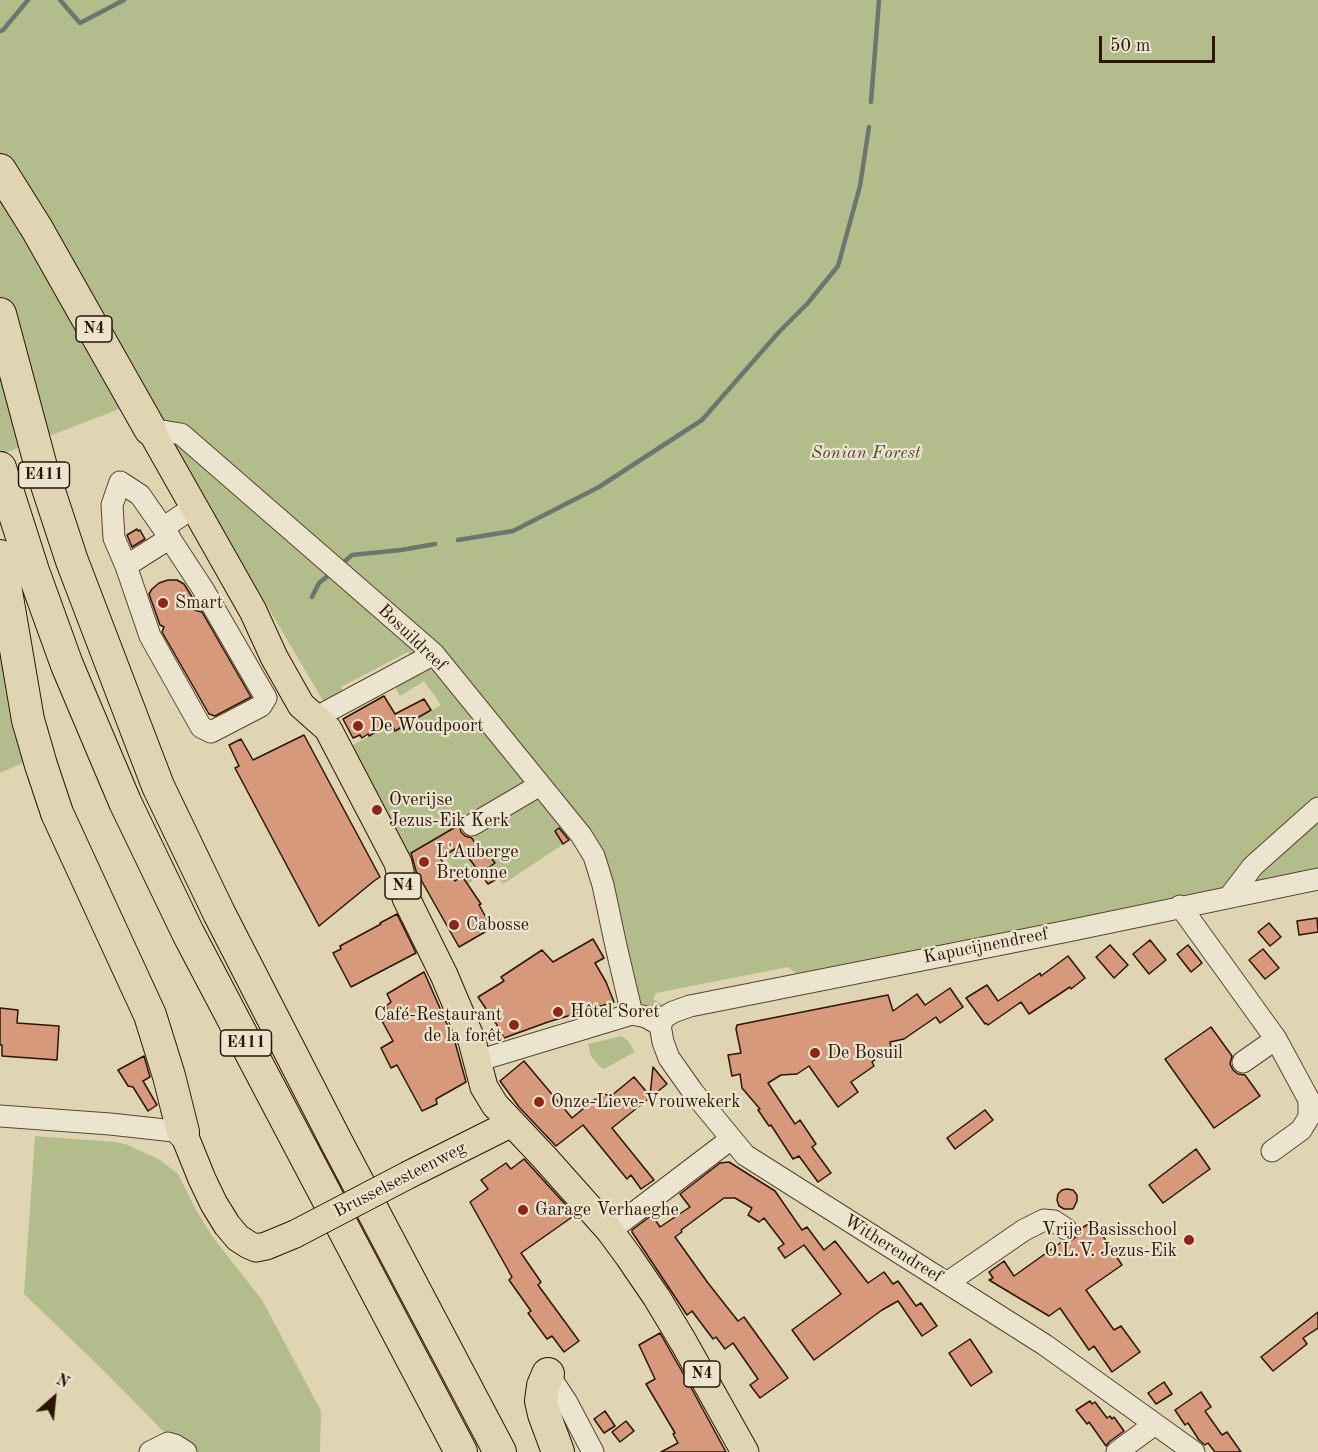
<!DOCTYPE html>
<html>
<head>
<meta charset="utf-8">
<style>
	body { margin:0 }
	#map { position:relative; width:1318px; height:1452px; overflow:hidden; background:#e0d5b3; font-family:"Old Standard TT",serif }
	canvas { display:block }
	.north { position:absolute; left:24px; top:1368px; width:60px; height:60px; -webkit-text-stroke:4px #ebe4ce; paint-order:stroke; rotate:27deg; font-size:16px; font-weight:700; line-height:24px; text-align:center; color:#2d1405 }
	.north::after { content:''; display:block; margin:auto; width:21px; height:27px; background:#2d1405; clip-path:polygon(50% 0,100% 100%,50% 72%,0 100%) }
	.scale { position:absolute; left:1099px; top:36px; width:116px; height:27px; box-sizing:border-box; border:3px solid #2d1405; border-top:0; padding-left:8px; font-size:18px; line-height:21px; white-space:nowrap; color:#2d1405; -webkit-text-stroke:4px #ebe4ce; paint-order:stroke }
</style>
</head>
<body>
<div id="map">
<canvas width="1318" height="1452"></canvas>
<div class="north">N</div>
<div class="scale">50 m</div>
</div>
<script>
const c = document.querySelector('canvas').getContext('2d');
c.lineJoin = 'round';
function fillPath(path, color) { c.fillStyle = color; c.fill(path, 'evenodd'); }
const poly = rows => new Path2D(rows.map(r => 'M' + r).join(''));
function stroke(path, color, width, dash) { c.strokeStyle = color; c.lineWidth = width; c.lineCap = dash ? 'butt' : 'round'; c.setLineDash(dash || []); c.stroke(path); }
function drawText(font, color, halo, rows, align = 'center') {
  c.font = font + ' "Old Standard TT",serif'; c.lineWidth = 4.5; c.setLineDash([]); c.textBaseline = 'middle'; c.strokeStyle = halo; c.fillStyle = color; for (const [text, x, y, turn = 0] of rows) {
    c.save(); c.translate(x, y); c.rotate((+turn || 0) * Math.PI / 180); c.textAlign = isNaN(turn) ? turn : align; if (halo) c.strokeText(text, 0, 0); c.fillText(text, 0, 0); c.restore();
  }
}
fillPath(poly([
	[0,0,1318,0,1318,872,802,977,788,967,656,993,653,999,667,1007,656,1009,633,1003,601,848,413,647,413,657,411,657,408,652,341,687,345,695,325,704,145,399,0,455],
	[0,615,27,761,0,773],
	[423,669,438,670,530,784,407,855,349,747,383,729,387,735,441,705,424,681,400,696,393,684],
	[540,797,574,837,503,884,491,867,464,887,444,856],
	[622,1036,628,1041,635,1052,604,1069,599,1066,591,1056,588,1044],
	[35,1136,115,1142,128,1145,160,1160,178,1174,196,1210,212,1236,262,1300,321,1411,320,1452,195,1452,181,1437,163,1431,102,1369,24,1294]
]), '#b3bd8c');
stroke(poly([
	[60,0,80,23,124,0],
	[0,31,3,30,28,0],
	[871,102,879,0],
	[458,540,513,531,599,487,702,420,778,333,807,304,838,266,860,186,869,127],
	[343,563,352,555,401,550,435,544],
	[312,597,319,583,329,575]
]), '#6b766d', 4.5);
const building = poly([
	[137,529,138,531,140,530,145,539,132,547,127,535,137,529],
	[168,580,177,580,184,584,194,600,194,610,202,612,251,697,215,716,209,714,162,632,164,627,160,625,149,594,152,589,159,583,168,580],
	[384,696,395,714,424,699,431,710,395,731,391,723,369,736,368,734,362,738,360,735,353,738,343,719,384,696],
	[304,735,380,877,374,881,319,926,235,768,239,766,229,745,241,739,253,760,304,735],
	[459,825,461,832,465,836,472,838,482,857,488,853,495,863,488,868,495,880,488,884,460,846,440,858,455,881,462,876,481,904,479,905,492,928,459,947,416,871,411,853,459,825],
	[559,828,569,840,563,844,555,831,559,828],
	[397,914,416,953,351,987,333,953,341,949,340,946,381,924,380,923,397,914],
	[1317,918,1318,932,1299,935,1297,921,1317,918],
	[1269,923,1281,937,1270,946,1258,932,1269,923],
	[593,939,604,958,595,963,606,982,614,1002,548,1022,504,1038,497,1025,478,997,504,981,501,977,542,950,553,962,593,939],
	[1150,940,1166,960,1149,974,1133,954,1150,940],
	[1110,945,1128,965,1114,978,1096,957,1110,945],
	[1188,945,1202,963,1191,972,1177,954,1188,945],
	[1263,949,1279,968,1265,979,1249,960,1263,949],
	[1068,956,1085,978,1071,989,1070,987,1029,1014,1021,1002,988,1025,986,1023,985,1024,966,998,987,985,998,1001,1040,973,1041,976,1068,956],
	[424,972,455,1042,466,1082,436,1099,437,1104,422,1111,397,1065,391,1068,381,1048,393,1041,382,1021,391,1017,386,1009,387,1008,386,1006,391,1002,387,994,424,972],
	[950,988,963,1007,940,1023,936,1017,904,1039,890,1042,891,1048,872,1062,874,1066,851,1082,858,1092,838,1107,809,1066,797,1074,781,1075,768,1083,795,1124,800,1120,816,1144,812,1147,831,1173,818,1182,799,1156,793,1159,771,1125,769,1126,758,1110,760,1109,742,1088,740,1074,732,1076,728,1055,741,1053,736,1029,737,1025,888,995,893,1011,917,994,925,1005,950,988],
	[0,1008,18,1010,17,1023,59,1026,57,1060,2,1056,2,1045,0,1045,0,1008],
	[1211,1027,1232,1056,1230,1064,1233,1070,1238,1074,1245,1075,1260,1096,1214,1128,1165,1059,1211,1027],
	[144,1056,150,1077,143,1081,157,1105,148,1111,133,1087,128,1086,118,1070,144,1056],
	[524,1061,572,1118,595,1099,596,1100,604,1094,611,1096,634,1077,650,1096,653,1067,667,1084,612,1128,654,1180,641,1189,631,1175,627,1179,583,1125,556,1146,519,1107,500,1081,524,1061],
	[985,1110,993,1120,955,1149,947,1138,985,1110],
	[1196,1149,1210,1169,1163,1203,1149,1185,1196,1149],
	[524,1159,575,1215,521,1253,541,1282,538,1285,579,1341,564,1352,552,1336,547,1339,528,1313,531,1311,509,1280,512,1277,470,1202,488,1189,481,1180,506,1163,511,1169,524,1159],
	[729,1162,775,1191,802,1230,807,1227,824,1250,835,1241,868,1283,884,1272,893,1284,898,1281,916,1306,921,1303,937,1326,922,1336,898,1301,882,1310,814,1360,792,1330,841,1294,804,1245,785,1258,778,1248,784,1244,764,1218,759,1222,748,1215,752,1208,735,1198,724,1198,681,1230,682,1232,675,1237,708,1283,738,1321,744,1317,788,1378,760,1398,750,1385,758,1379,733,1343,725,1349,716,1337,713,1339,692,1311,687,1315,632,1232,632,1230,652,1215,660,1227,690,1207,680,1194,720,1163,729,1162],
	[1067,1189,1073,1190,1077,1195,1077,1201,1073,1209,1064,1209,1059,1206,1057,1200,1058,1194,1062,1190,1067,1189],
	[1093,1221,1122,1265,1086,1290,1114,1330,1121,1326,1140,1352,1112,1372,1094,1346,1089,1350,1060,1308,1049,1316,989,1280,993,1278,989,1272,1004,1261,1014,1276,1063,1241,1072,1240,1077,1236,1079,1230,1093,1221],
	[1318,1312,1318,1328,1303,1338,1307,1344,1273,1371,1261,1357,1318,1312],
	[660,1333,688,1382,726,1452,661,1452,678,1443,673,1434,675,1433,646,1384,655,1379,639,1345,660,1333],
	[970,1339,992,1372,971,1386,949,1353,970,1339],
	[1164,1382,1172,1394,1156,1404,1148,1393,1164,1382],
	[1201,1392,1211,1407,1205,1411,1222,1435,1227,1432,1241,1452,1215,1452,1208,1443,1205,1445,1199,1440,1188,1423,1185,1425,1175,1410,1201,1392],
	[1090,1401,1092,1404,1095,1402,1107,1418,1110,1416,1112,1419,1114,1417,1124,1431,1109,1442,1106,1446,1089,1422,1087,1424,1076,1410,1090,1401],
	[605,1411,615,1426,604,1433,594,1419,605,1411],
	[626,1421,634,1431,620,1442,612,1432,626,1421]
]);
fillPath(building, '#d6997c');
stroke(building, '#2d1405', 1.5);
const minor = poly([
	[150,429,181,434,434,654,581,835,594,856,603,885,616,946,632,1014],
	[163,528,203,589,266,698,261,706,211,732,201,727,150,636,126,566,114,538,112,505,120,482,140,495,163,528,194,507],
	[126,566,170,538],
	[315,718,434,654],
	[472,825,540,785],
	[1230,896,1253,866,1318,808],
	[1180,906,1276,1039,1309,1100,1309,1117,1301,1130,1272,1151],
	[660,1025,663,1042,669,1058,693,1092,745,1155,1045,1345,1194,1452],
	[660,1025,665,1017,673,1012,690,1006,1068,931,1318,879],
	[477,1061,632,1014,646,1017,660,1025],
	[1243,1062,1276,1039],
	[0,1116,110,1124,183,1132],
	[610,1231,731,1139],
	[947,1283,1024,1230,1044,1220,1054,1221,1066,1229],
	[548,1374,566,1401,593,1452],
	[150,1452,168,1443,175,1445,186,1452],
	[1117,1452,1155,1424]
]);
const major = poly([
	[150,429,253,611,274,657,301,705,328,729,398,863,406,898,444,975,472,1041,484,1087,495,1105,544,1157,610,1231,629,1257,657,1298,684,1343,745,1452],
	[183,1132,202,1179,214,1204,227,1225,238,1238,249,1245,256,1248,266,1246,295,1234],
	[410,1174,512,1123]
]);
const highway = poly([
	[0,170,37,229,150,429],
	[0,314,41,467,72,561,158,786,219,913,336,1141,500,1452],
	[0,468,33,571,67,665,125,802,188,933,461,1452],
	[0,556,28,720,41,765,57,813,150,1015,169,1076,183,1132],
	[548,1374,543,1386,541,1401,544,1414,558,1452]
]);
stroke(minor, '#5a4430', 23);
stroke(major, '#2d1405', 29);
stroke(highway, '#2d1405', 34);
stroke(minor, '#ebe4ce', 21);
stroke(major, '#e0d5b3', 27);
stroke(highway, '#e0d5b3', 32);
const majorBridge = poly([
	[295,1234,410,1174]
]);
stroke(majorBridge, '#2d1405', 29, []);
stroke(majorBridge, '#e0d5b3', 27);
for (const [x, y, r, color] of [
	[163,603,6,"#8f2418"],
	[358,726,6,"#8f2418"],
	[377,810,6,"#8f2418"],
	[424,862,6,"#8f2418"],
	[454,925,6,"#8f2418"],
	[558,1012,6,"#8f2418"],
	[514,1025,6,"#8f2418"],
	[815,1053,6,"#8f2418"],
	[539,1102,6,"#8f2418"],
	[523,1210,6,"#8f2418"],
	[1189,1240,6,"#8f2418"]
]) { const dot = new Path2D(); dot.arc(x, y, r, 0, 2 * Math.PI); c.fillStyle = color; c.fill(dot); stroke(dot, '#ebe4ce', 2); }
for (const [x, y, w] of [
	[94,329,36],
	[44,475,51],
	[403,886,36],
	[246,1043,51],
	[702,1374,36]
]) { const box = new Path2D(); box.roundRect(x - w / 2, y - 13, w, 26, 4.5); c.fillStyle = '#ebe4ce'; c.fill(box); stroke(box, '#2d1405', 1.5); }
drawText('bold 16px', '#2d1405', null, [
	["N4",94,329],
	["E411",44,475],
	["N4",403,886],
	["E411",246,1043],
	["N4",702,1374]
]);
drawText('italic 18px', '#55472e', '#ebe4ce', [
	["Sonian Forest",866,453]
]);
drawText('18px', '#2d1405', '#ebe4ce', [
	["Smart",175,603],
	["De Woudpoort",370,726],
	["Overijse",389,800],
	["Jezus-Eik Kerk",389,821],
	["L'Auberge",436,852],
	["Bretonne",436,873],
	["Cabosse",466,925],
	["Hôtel Soret",570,1012],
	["Café-Restaurant",502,1015,"right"],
	["de la forêt",502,1036,"right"],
	["De Bosuil",827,1053],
	["Onze-Lieve-Vrouwekerk",551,1102],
	["Garage Verhaeghe",535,1210],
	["Vrije Basisschool",1177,1230,"right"],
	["O.L.V. Jezus-Eik",1177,1251,"right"]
], 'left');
drawText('18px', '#2d1405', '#ebe4ce', [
	["Bosuildreef",412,638,44],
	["Kapucijnendreef",986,946,-11],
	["Brusselsesteenweg",400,1180,-27],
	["Witherendreef",893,1249,32]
]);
</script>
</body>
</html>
